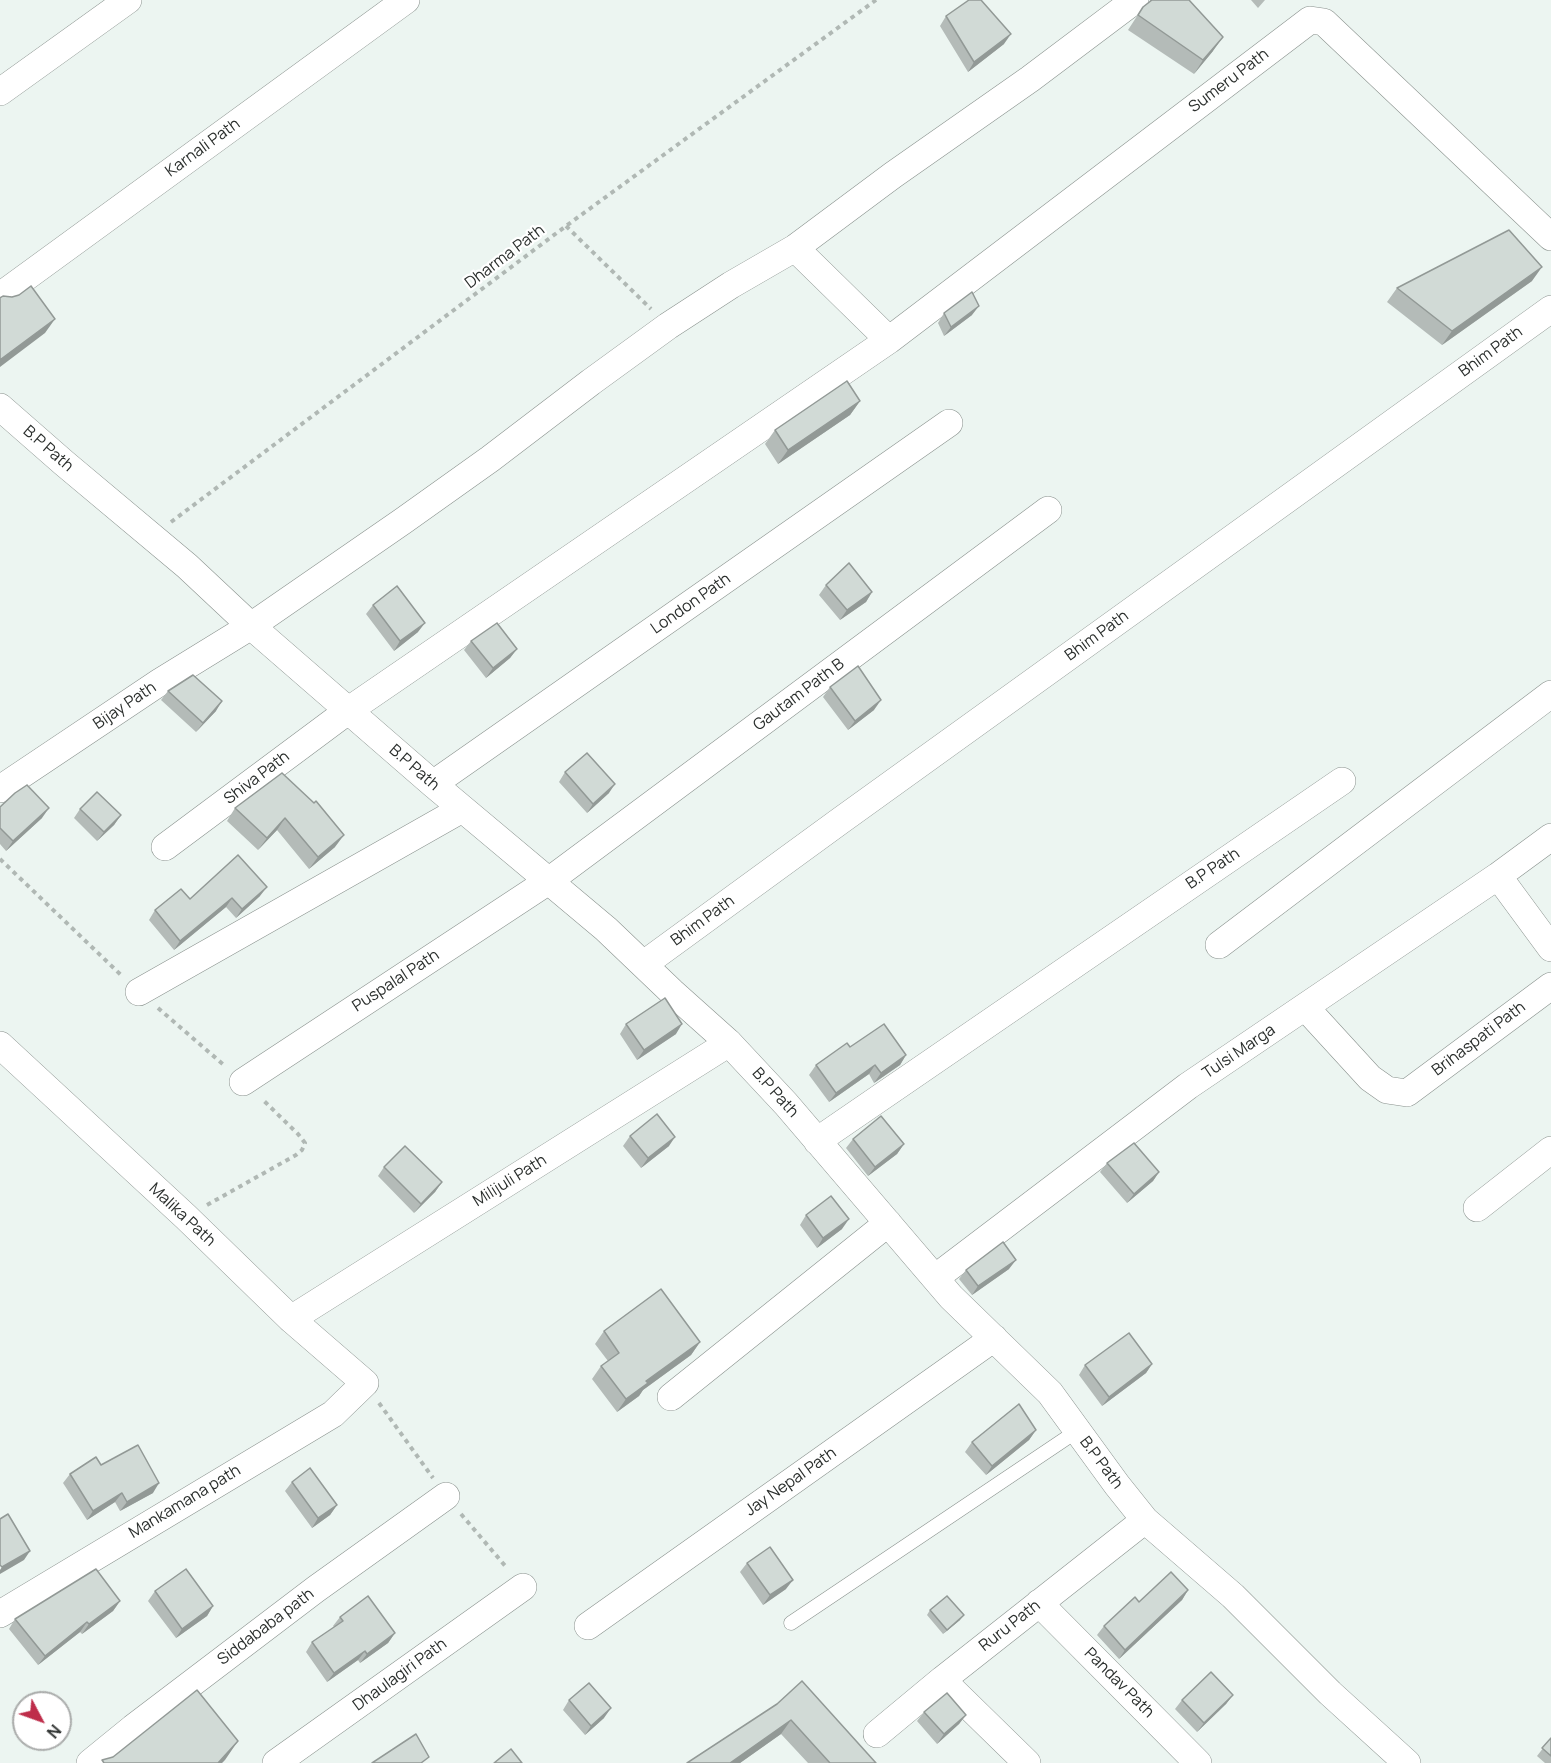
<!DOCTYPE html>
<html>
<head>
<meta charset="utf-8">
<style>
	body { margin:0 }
	#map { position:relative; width:1551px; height:1763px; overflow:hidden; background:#ecf5f1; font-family:Manrope,sans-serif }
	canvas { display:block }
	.north { position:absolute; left:12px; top:1691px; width:60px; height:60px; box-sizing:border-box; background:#fff; border:2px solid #aaacab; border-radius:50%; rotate:131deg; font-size:16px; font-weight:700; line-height:24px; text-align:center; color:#2b2f2d }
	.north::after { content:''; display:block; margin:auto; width:21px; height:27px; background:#be2d4a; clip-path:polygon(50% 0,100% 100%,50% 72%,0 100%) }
</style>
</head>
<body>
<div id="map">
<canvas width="1551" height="1763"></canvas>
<div class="north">N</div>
</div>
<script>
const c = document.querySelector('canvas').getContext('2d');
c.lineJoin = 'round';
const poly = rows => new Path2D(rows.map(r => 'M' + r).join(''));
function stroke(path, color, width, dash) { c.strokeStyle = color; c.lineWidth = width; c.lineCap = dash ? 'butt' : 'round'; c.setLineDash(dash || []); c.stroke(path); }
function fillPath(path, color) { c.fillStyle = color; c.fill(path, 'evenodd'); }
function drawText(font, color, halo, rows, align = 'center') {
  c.font = font + ' Manrope,sans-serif'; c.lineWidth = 4.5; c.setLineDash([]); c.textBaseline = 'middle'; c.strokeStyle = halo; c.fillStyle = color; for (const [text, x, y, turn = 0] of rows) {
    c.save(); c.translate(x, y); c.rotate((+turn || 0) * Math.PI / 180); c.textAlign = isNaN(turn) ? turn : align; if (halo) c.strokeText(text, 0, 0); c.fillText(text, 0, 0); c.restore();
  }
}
const service = poly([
	[791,1623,1077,1431]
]);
const minor = poly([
	[0,92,128,0],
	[0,296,406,0],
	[889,340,1310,20,1324,22,1551,237],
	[0,407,64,463,187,566,251,626,433,784,606,929,672,992,729,1043,786,1104,951,1297,1050,1393,1117,1485,1145,1520,1233,1596,1330,1693,1407,1763],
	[433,784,949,423],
	[0,789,160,682,251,626,403,521,490,459,591,382,668,326,731,285,795,248,893,175,1030,79,1135,0],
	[165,847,349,710,889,340,795,248],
	[1498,876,1551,948],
	[1219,945,1551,694],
	[644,964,840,821,1551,309],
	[139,992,462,809],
	[1305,1007,1370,1078,1387,1090,1407,1093,1551,986],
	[0,1045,186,1217,291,1319,365,1383,333,1414,0,1614],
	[243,1082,550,880,1048,510],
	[817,1141,1342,781],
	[1477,1208,1551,1150],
	[935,1278,1188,1086,1498,876,1551,837],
	[291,1319,729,1043],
	[671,1397,888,1223],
	[1039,1603,1198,1763],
	[588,1626,994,1338],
	[942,1680,1027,1763],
	[877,1734,942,1680,1145,1520],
	[90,1763,133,1728,316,1589,446,1496],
	[276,1763,523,1587]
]);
stroke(service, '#89918d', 15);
stroke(minor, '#89918d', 28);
stroke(poly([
	[566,226,651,309],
	[171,522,566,226,876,0],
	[0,859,121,975],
	[158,1008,225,1066],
	[207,1205,296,1155,302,1150,305,1143,298,1134,262,1099],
	[379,1403,433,1478],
	[461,1514,507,1568]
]), '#b0b8b4', 4, [4.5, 4.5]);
stroke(service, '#fff', 14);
stroke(minor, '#fff', 27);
fillPath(poly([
	[1150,0,1189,0,1213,51,1194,74,1128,30,1143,7,1150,2],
	[1251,0,1265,0,1258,8],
	[946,16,1004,44,968,72,940,26],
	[1532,281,1442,345,1387,302,1397,288],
	[944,313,972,315,944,336,938,323],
	[860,401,850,415,778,464,765,444,775,430],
	[826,585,872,592,866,602,840,620,819,595],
	[373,605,418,632,394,651,366,614],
	[471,641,517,649,510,658,486,678,464,650],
	[830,687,874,710,848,730,823,697],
	[168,691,216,711,196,732,161,700],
	[565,772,609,793,587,813,559,782],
	[282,773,335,847,309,869,277,830,258,850,227,821,235,808],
	[0,807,42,818,6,851,0,844],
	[80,809,121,815,114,825,97,841,74,818],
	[260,896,236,918,226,907,174,950,149,920,155,910,190,899],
	[626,1024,676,1034,637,1060,620,1034],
	[850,1047,906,1055,900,1065,874,1083,869,1074,829,1102,809,1075,816,1065],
	[630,1136,669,1146,641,1168,623,1146],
	[853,1139,904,1144,897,1154,868,1176,846,1148],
	[1107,1163,1159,1172,1153,1181,1127,1203,1100,1172],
	[384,1167,442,1182,435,1192,414,1213,378,1176],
	[806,1215,842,1229,817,1248,800,1225],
	[1009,1269,972,1295,959,1279,966,1270],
	[604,1331,700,1342,691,1355,643,1390,639,1396,617,1412,592,1379,601,1366,608,1361,595,1344],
	[1152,1364,1146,1373,1102,1406,1079,1375,1085,1365],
	[1036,1430,1029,1440,986,1475,965,1452,972,1442],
	[101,1465,153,1493,120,1511,115,1502,87,1520,63,1483,70,1474],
	[292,1482,337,1505,330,1515,312,1528,285,1491],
	[747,1563,786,1589,763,1605,740,1572],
	[1188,1590,1182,1600,1119,1659,1097,1635,1104,1626,1139,1602],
	[155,1591,213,1606,207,1616,176,1638,148,1601],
	[120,1601,113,1611,82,1634,80,1632,38,1665,9,1629,15,1619],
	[930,1610,960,1620,943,1634,927,1615],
	[340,1617,395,1633,388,1643,360,1663,358,1660,327,1682,306,1652,312,1642,334,1627,333,1626],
	[1233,1695,1226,1704,1197,1732,1175,1709,1182,1700],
	[569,1700,604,1718,585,1735,563,1710],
	[777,1704,876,1763,808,1763,781,1734,740,1763,687,1763],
	[924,1712,966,1715,959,1724,937,1744,917,1721],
	[1551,1738,1551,1763,1545,1763,1537,1756]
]), '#b4bbb8');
fillPath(poly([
	[1011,34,1004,44,968,72,974,62],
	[1223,37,1213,51,1194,74,1203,60],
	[1542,267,1532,281,1442,345,1452,331],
	[979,306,972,315,944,336,951,327],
	[55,319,45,333,0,367,0,360],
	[860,401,850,415,778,464,788,450],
	[872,592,866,602,840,620,847,610],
	[425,623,418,632,394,651,400,641],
	[517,649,510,658,486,678,493,668],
	[881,700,874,710,848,730,855,721],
	[222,701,216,711,196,732,203,723],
	[615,784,609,793,587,813,593,804],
	[49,808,42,818,6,851,13,841],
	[121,815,114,825,97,841,104,832],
	[285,818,277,830,258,850,267,838],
	[344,835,335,847,309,869,318,857],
	[267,887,260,896,236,918,242,909],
	[232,898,226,907,174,950,180,941],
	[682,1024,676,1034,637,1060,644,1050],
	[906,1055,900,1065,874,1083,881,1073],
	[875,1065,869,1074,829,1102,836,1093],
	[675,1137,669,1146,641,1168,648,1158],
	[904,1144,897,1154,868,1176,875,1167],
	[1159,1172,1153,1181,1127,1203,1134,1194],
	[442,1182,435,1192,414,1213,421,1204],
	[849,1219,842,1229,817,1248,823,1238],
	[1016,1260,1009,1269,972,1295,978,1286],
	[700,1342,691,1355,643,1390,639,1396,617,1412,626,1399,646,1381],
	[1152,1364,1146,1373,1102,1406,1109,1397],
	[1036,1430,1029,1440,986,1475,992,1466],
	[159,1483,153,1493,120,1511,127,1502],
	[122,1493,115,1502,87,1520,93,1511],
	[337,1505,330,1515,312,1528,318,1518],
	[30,1551,24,1560,0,1574,0,1570,2,1567],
	[793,1580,786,1589,763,1605,770,1595],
	[1188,1590,1182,1600,1119,1659,1125,1650],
	[120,1601,113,1611,82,1634,89,1624],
	[213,1606,207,1616,176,1638,182,1629],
	[964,1615,960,1620,943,1634,947,1630],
	[87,1622,80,1632,38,1665,45,1656],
	[395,1633,388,1643,360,1663,367,1654],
	[365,1651,358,1660,327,1682,334,1673],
	[1233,1695,1226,1704,1197,1732,1204,1723],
	[611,1708,604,1718,585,1735,591,1726],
	[966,1715,959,1724,937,1744,944,1734],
	[791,1720,781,1734,740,1763,730,1763],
	[238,1741,225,1760,222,1763,218,1763]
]), '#929996');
const building = poly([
	[969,0,981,0,1011,34,974,62,946,16,969,0],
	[1152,0,1189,0,1223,37,1203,60,1138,15,1143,7,1152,0],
	[1509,230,1542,267,1452,331,1397,288,1509,230],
	[31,286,55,319,0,360,0,298,3,296,12,297,19,295,31,286],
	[972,292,979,306,951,327,944,313,972,292],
	[847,381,860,401,788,450,775,430,847,381],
	[849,563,872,592,847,610,826,585,849,563],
	[397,586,425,623,400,641,373,605,397,586],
	[497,623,517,649,493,668,471,641,497,623],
	[858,666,881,700,855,721,830,687,858,666],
	[193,675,222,701,203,723,168,691,193,675],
	[587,753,615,784,593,804,565,772,587,753],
	[282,773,314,803,316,801,344,835,318,857,285,818,267,838,235,808,282,773],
	[27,785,49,808,13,841,0,828,0,807,15,793,27,785],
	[97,792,121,815,104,832,80,809,97,792],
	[238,855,267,887,242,909,232,898,180,941,155,910,181,889,190,899,238,855],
	[665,998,682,1024,644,1050,626,1024,665,998],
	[884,1024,906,1055,881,1073,875,1065,836,1093,816,1065,847,1043,850,1047,884,1024],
	[657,1114,675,1137,648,1158,630,1136,657,1114],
	[881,1116,904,1144,875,1167,853,1139,881,1116],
	[1134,1143,1159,1172,1134,1194,1107,1163,1134,1143],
	[405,1146,442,1182,421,1204,384,1167,405,1146],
	[831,1196,849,1219,823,1238,806,1215,831,1196],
	[1003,1242,1016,1260,978,1286,966,1270,1003,1242],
	[661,1289,700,1342,646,1381,648,1383,626,1399,601,1366,619,1353,604,1331,661,1289],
	[1129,1333,1152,1364,1109,1397,1085,1365,1129,1333],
	[1019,1404,1036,1430,992,1466,972,1442,1019,1404],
	[138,1445,159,1483,127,1502,122,1493,93,1511,70,1474,96,1457,101,1465,138,1445],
	[310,1468,337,1505,318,1518,292,1482,310,1468],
	[8,1514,30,1551,2,1567,0,1565,0,1519,8,1514],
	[770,1547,793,1580,770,1595,747,1563,770,1547],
	[96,1569,120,1601,89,1624,87,1622,45,1656,15,1619,96,1569],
	[186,1569,213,1606,182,1629,155,1591,186,1569],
	[1171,1572,1188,1590,1125,1650,1104,1626,1135,1597,1139,1602,1171,1572],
	[368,1596,395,1633,367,1654,365,1651,334,1673,312,1642,343,1621,340,1617,368,1596],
	[947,1596,964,1615,947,1630,930,1610,947,1596],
	[1211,1672,1233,1695,1204,1723,1182,1700,1211,1672],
	[802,1681,876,1763,830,1763,791,1720,730,1763,687,1763,777,1704,802,1681],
	[589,1683,611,1708,591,1726,569,1700,589,1683],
	[197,1690,238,1741,218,1763,104,1763,102,1760,113,1757,197,1690],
	[947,1693,966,1715,944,1734,924,1712,947,1693],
	[416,1734,429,1757,421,1763,372,1763,416,1734],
	[1551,1738,1551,1756,1542,1748,1551,1738],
	[511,1749,522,1763,494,1763,511,1749]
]);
fillPath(building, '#d1dad6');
stroke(building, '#929996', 1.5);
drawText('16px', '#2b2f2d', '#fff', [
	["Sumeru Path",1229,81,-37],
	["Karnali Path",203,148,-36],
	["Dharma Path",505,257,-37],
	["Bhim Path",1491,352,-36],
	["B.P Path",48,449,41],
	["London Path",691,604,-35],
	["Bhim Path",1097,636,-36],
	["Gautam Path B",799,695,-37],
	["Bijay Path",125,706,-34],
	["B.P Path",414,768,41],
	["Shiva Path",257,778,-37],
	["B.P Path",1213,869,-34],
	["Bhim Path",703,921,-36],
	["Puspalal Path",396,981,-33],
	["Brihaspati Path",1479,1039,-37],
	["Tulsi Marga",1239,1052,-34],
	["B.P Path",775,1093,48],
	["Milijuli Path",510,1181,-32],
	["Malika Path",182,1215,43],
	["B.P Path",1101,1463,53],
	["Jay Nepal Path",791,1482,-35],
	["Mankamana path",185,1502,-31],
	["Ruru Path",1010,1626,-38],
	["Siddababa path",266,1627,-37],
	["Dhaulagiri Path",400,1675,-36],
	["Pandav Path",1119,1683,45]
]);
</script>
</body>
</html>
